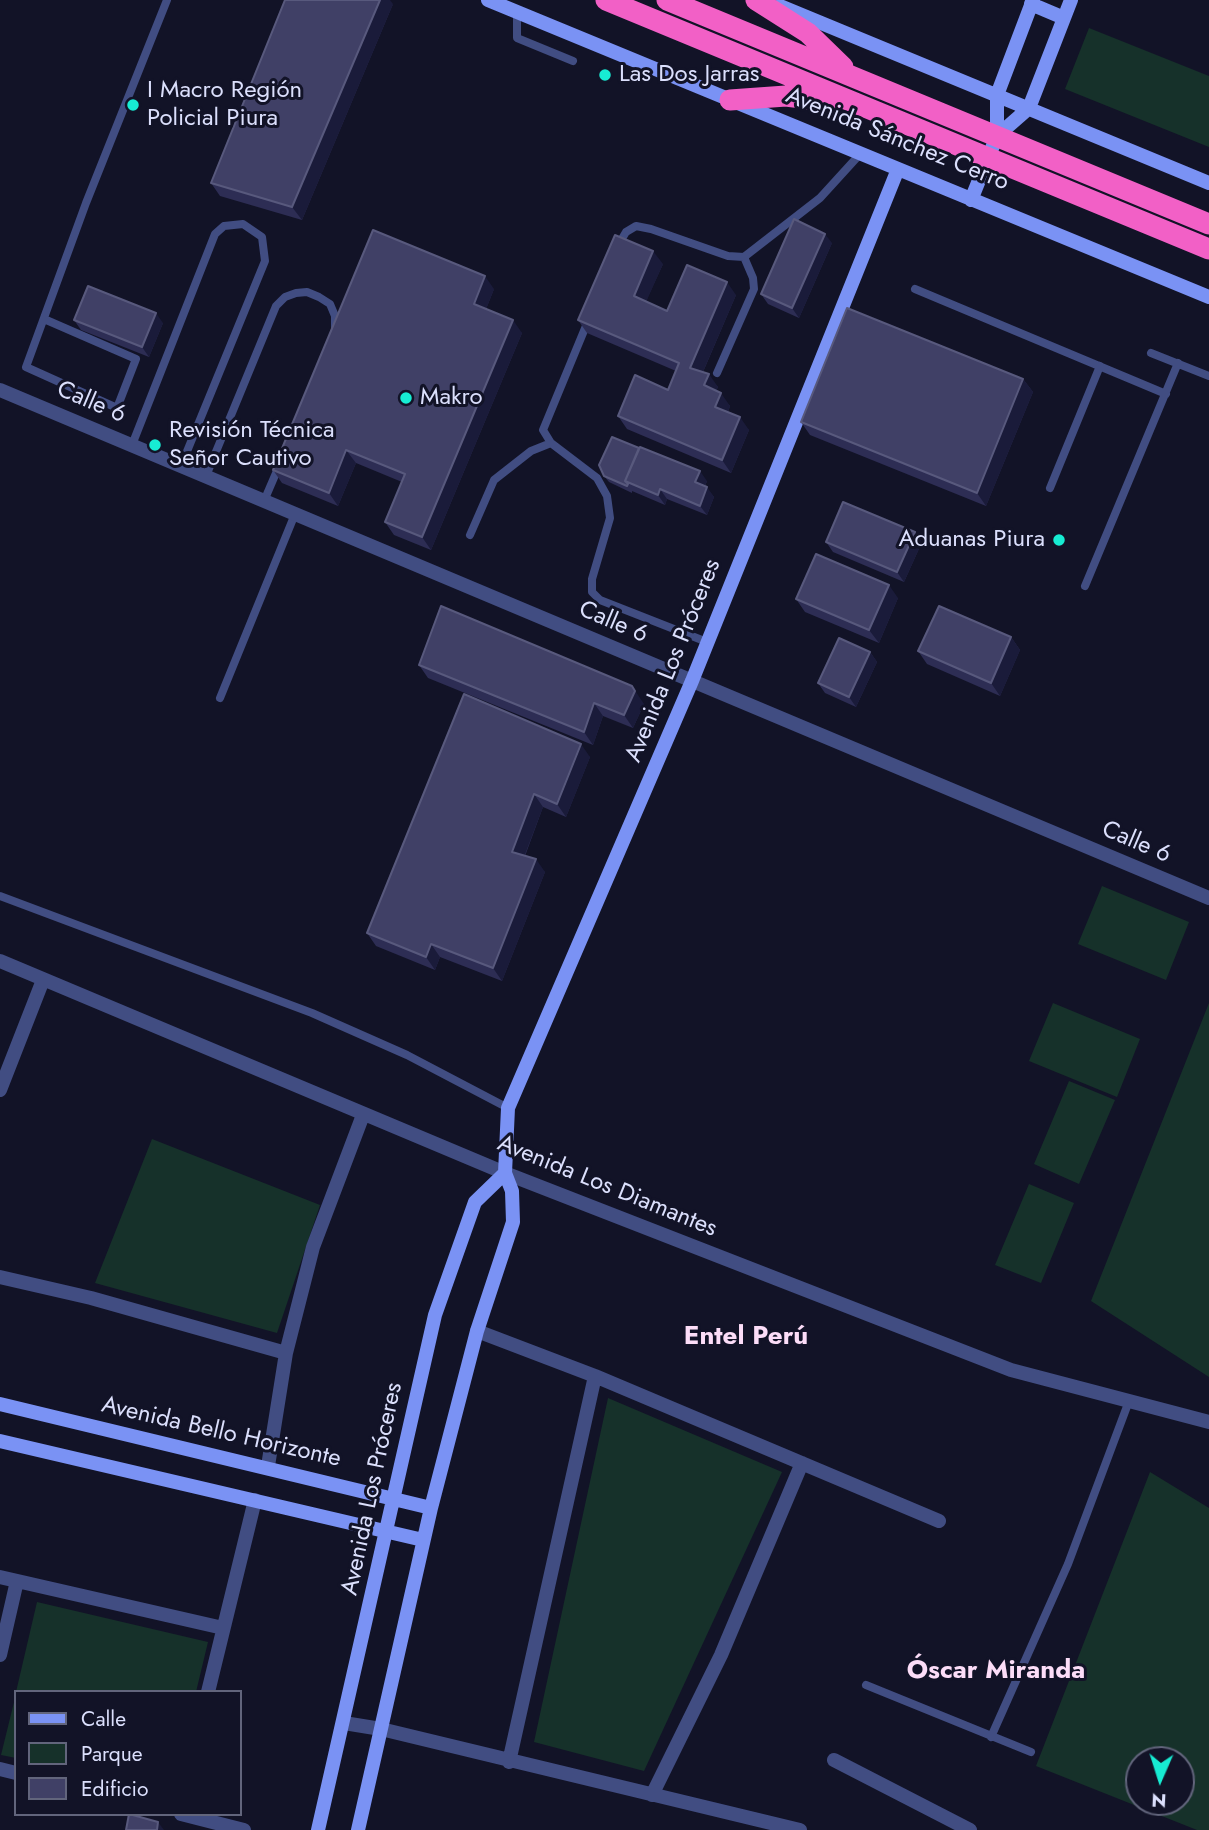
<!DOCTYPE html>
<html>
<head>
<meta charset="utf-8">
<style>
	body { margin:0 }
	#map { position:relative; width:1209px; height:1830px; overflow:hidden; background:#121327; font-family:Jost,sans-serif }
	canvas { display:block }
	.legend { position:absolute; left:14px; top:1690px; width:228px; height:126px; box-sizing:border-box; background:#121327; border:2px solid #62657c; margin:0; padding:9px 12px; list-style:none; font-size:21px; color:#dbdffc }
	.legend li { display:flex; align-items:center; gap:14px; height:35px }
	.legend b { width:35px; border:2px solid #62657c }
	.north { position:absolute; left:1125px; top:1746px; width:70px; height:70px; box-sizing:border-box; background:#121327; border:2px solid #62657c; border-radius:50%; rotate:183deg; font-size:19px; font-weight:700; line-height:28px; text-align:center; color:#dbdffc }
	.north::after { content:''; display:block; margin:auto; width:24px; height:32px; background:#17ecd3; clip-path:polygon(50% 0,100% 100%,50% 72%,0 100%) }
</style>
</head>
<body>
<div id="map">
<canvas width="1209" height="1830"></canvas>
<ul class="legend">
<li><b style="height:9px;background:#7a92f4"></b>Calle</li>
<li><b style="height:19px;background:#16312a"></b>Parque</li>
<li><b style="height:19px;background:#404066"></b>Edificio</li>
</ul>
<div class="north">N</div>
</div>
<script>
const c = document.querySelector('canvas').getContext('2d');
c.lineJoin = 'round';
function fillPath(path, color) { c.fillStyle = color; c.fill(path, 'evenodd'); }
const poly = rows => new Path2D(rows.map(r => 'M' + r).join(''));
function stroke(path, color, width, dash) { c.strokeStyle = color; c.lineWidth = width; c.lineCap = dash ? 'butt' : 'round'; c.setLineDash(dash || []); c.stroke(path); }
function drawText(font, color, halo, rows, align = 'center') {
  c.font = font + ' Jost,sans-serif'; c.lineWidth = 6; c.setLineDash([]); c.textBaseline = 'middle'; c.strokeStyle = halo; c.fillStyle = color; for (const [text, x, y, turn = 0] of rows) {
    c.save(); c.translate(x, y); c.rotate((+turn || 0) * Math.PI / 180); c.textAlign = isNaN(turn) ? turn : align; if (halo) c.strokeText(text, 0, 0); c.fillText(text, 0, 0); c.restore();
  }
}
fillPath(poly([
	[1089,28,1209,76,1209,147,1065,89],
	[1102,886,1189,922,1166,980,1078,944],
	[1053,1003,1140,1039,1117,1097,1029,1061],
	[1209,1003,1209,1377,1091,1301],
	[1069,1081,1115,1100,1079,1184,1034,1164],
	[152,1139,320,1205,277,1333,95,1283],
	[1029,1184,1074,1203,1041,1283,995,1265],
	[608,1398,782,1472,644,1771,534,1742],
	[1150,1472,1209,1508,1209,1830,1197,1830,1036,1766],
	[1139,1760,1181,1760,1181,1802,1139,1802],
	[37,1602,208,1642,196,1692,16,1692],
	[16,1694,16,1758,1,1755]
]), '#16312a');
stroke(poly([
	[517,12,517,38,573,61],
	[617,247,626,232,636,226,651,229,728,256,744,257,820,198,861,153],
	[915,289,1166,394],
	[44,319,136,359,117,408,26,367,86,203,167,0],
	[588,321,543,430,551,443,597,478,607,496,610,518,592,579,592,592,600,600,707,642],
	[1151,353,1209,376],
	[717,373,754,289,753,278,744,257],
	[132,445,215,234,224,226,243,224,262,237,265,261,181,466],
	[206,476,276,306,285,297,296,293,307,292,319,297,330,304,335,316,335,331],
	[1050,488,1100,366],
	[264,501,279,466],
	[470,535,494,480,531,451,551,443],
	[1085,586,1178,363],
	[220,698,295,514],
	[0,896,312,1013,407,1055,508,1108],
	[866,1685,1031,1752],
	[991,1737,1068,1564,1129,1401]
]), '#414d82', 8);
stroke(poly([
	[0,390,1209,898],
	[0,961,505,1173,1011,1370,1209,1422],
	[0,1090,43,980],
	[0,1277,91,1298,286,1353],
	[477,1331,595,1376,939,1521],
	[268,1466,286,1353,313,1247,363,1115],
	[0,1577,223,1628],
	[0,1655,17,1581],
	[208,1692,255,1500],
	[344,1723,381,1729,800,1830],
	[834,1760,970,1830],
	[509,1762,595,1376],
	[0,1769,16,1773],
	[652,1795,721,1655,802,1463],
	[181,1814,244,1830]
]), '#414d82', 14);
stroke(poly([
	[488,0,1209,297],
	[1031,4,1064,18],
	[780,6,1209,183],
	[997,136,1029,108,1071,0],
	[971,200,997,136,997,95,1033,0],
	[0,1404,431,1508],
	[0,1441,423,1540],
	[318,1830,435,1315,475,1202,505,1173],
	[358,1830,431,1508,477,1331,513,1222,512,1191,505,1173,508,1108,692,681,898,169]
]), '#7a92f4', 14);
stroke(poly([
	[606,0,1209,249],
	[667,0,1209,224],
	[756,0,808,33,843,67],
	[730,100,786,96,833,102]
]), '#f260c6', 21);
fillPath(poly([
	[393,4,302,220,220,196,211,183],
	[832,243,799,318,768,304,761,294],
	[663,264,646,301,667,311,736,295,703,372,718,387,716,391,730,406,728,412,749,430,731,473,627,429,618,416,668,390,676,371,587,333,578,320],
	[494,289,486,309,522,333,431,550,394,535,385,522,402,482,356,463,338,506,282,483,273,470],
	[74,320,163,323,149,357,81,330],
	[1023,379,1033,392,986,506,810,435,801,422],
	[604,476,707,481,705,486,714,497,707,515,667,499,665,505,632,491,632,493,609,482],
	[826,542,922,542,904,582,833,552],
	[898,598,879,643,805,612,796,599],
	[1011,637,1020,650,1000,696,927,664,918,651],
	[870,652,877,662,856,707,825,693,818,683],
	[419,665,644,704,633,728,603,716,593,745,428,678],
	[464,694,590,757,566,817,543,807,525,856,545,872,502,981,440,957,435,970,376,946,367,933]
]), '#2d2d54');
fillPath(poly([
	[380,0,390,0,393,4,302,220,292,207],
	[825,234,832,243,799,318,792,308],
	[653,251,663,264,643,309,634,296],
	[485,276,494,289,483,317,474,304],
	[727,282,736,295,699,381,690,368],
	[156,313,163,323,149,357,142,347],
	[513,320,522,333,431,550,422,537],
	[709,374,718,387,713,398,704,385],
	[1023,379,1033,392,986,506,977,493],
	[721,393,730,406,725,420,715,407],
	[740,417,749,430,731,473,722,460],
	[346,450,356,463,338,506,329,493],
	[700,471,707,481,702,492,695,482],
	[707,487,714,497,707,515,700,506],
	[660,489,667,499,665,505,658,495],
	[915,532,922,542,904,582,897,572],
	[889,585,898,598,879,643,869,630],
	[1011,637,1020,650,1000,696,991,683],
	[870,652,877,662,856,707,849,697],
	[632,686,644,704,633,728,624,715],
	[594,703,603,716,593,745,584,732],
	[581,744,590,757,566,817,557,804],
	[534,794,543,807,521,865,512,852],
	[536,859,545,872,502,981,493,968],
	[431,944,440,957,435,970,426,957],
	[158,1822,164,1830,157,1830]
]), '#1a1b3a');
const building = poly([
	[285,0,380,0,292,207,211,183,285,0],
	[794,219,825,234,792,308,761,294,794,219],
	[373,230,485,276,474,304,513,320,422,537,385,522,405,474,346,450,329,493,273,470,373,230],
	[615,235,653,251,634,296,667,311,687,265,727,282,690,368,709,374,704,385,721,393,715,407,740,417,722,460,618,416,635,375,668,390,679,363,578,320,615,235],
	[88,286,156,313,142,347,74,320,88,286],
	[847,308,1023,379,977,493,801,422,847,308],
	[612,437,639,448,625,481,628,484,627,486,604,476,599,465,612,437],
	[640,447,700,471,695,482,707,487,700,506,660,489,658,495,625,481,640,447],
	[843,502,915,532,897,572,826,542,843,502],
	[816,554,889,585,869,630,796,599,816,554],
	[441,606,632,686,635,691,624,715,594,703,584,732,419,665,441,606],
	[939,606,1011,637,991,683,918,651,939,606],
	[839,638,870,652,849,697,818,683,839,638],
	[464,694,581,744,557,804,534,794,512,852,536,859,493,968,431,944,426,957,367,933,464,694],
	[129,1814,158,1822,157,1830,126,1830,129,1814]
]);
fillPath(building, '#404066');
stroke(building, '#58597d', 2);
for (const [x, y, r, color] of [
	[605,75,7,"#17ecd3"],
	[133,105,7,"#17ecd3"],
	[406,398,7,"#17ecd3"],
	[155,445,7,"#17ecd3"],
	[1059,540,7,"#17ecd3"]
]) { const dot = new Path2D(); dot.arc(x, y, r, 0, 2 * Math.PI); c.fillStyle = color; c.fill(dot); stroke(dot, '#121327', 2.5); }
drawText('24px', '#dbdffc', '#121327', [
	["Las Dos Jarras",619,75],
	["I Macro Región",147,91],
	["Policial Piura",147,119],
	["Makro",420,398],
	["Revisión Técnica",169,431],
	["Señor Cautivo",169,459],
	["Aduanas Piura",1045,540,"right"]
], 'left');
drawText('24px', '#dbdffc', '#121327', [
	["Avenida Sánchez Cerro",897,140,22],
	["Calle 6",91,403,23],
	["Calle 6",613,623,23],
	["Avenida Los Próceres",674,661,-68],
	["Calle 6",1136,843,23],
	["Avenida Los Diamantes",607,1187,22],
	["Avenida Bello Horizonte",221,1433,13],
	["Avenida Los Próceres",373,1489,-78]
]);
drawText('bold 26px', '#fcddf8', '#121327', [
	["Entel Perú",746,1338],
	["Óscar Miranda",996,1672]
]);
</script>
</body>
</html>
